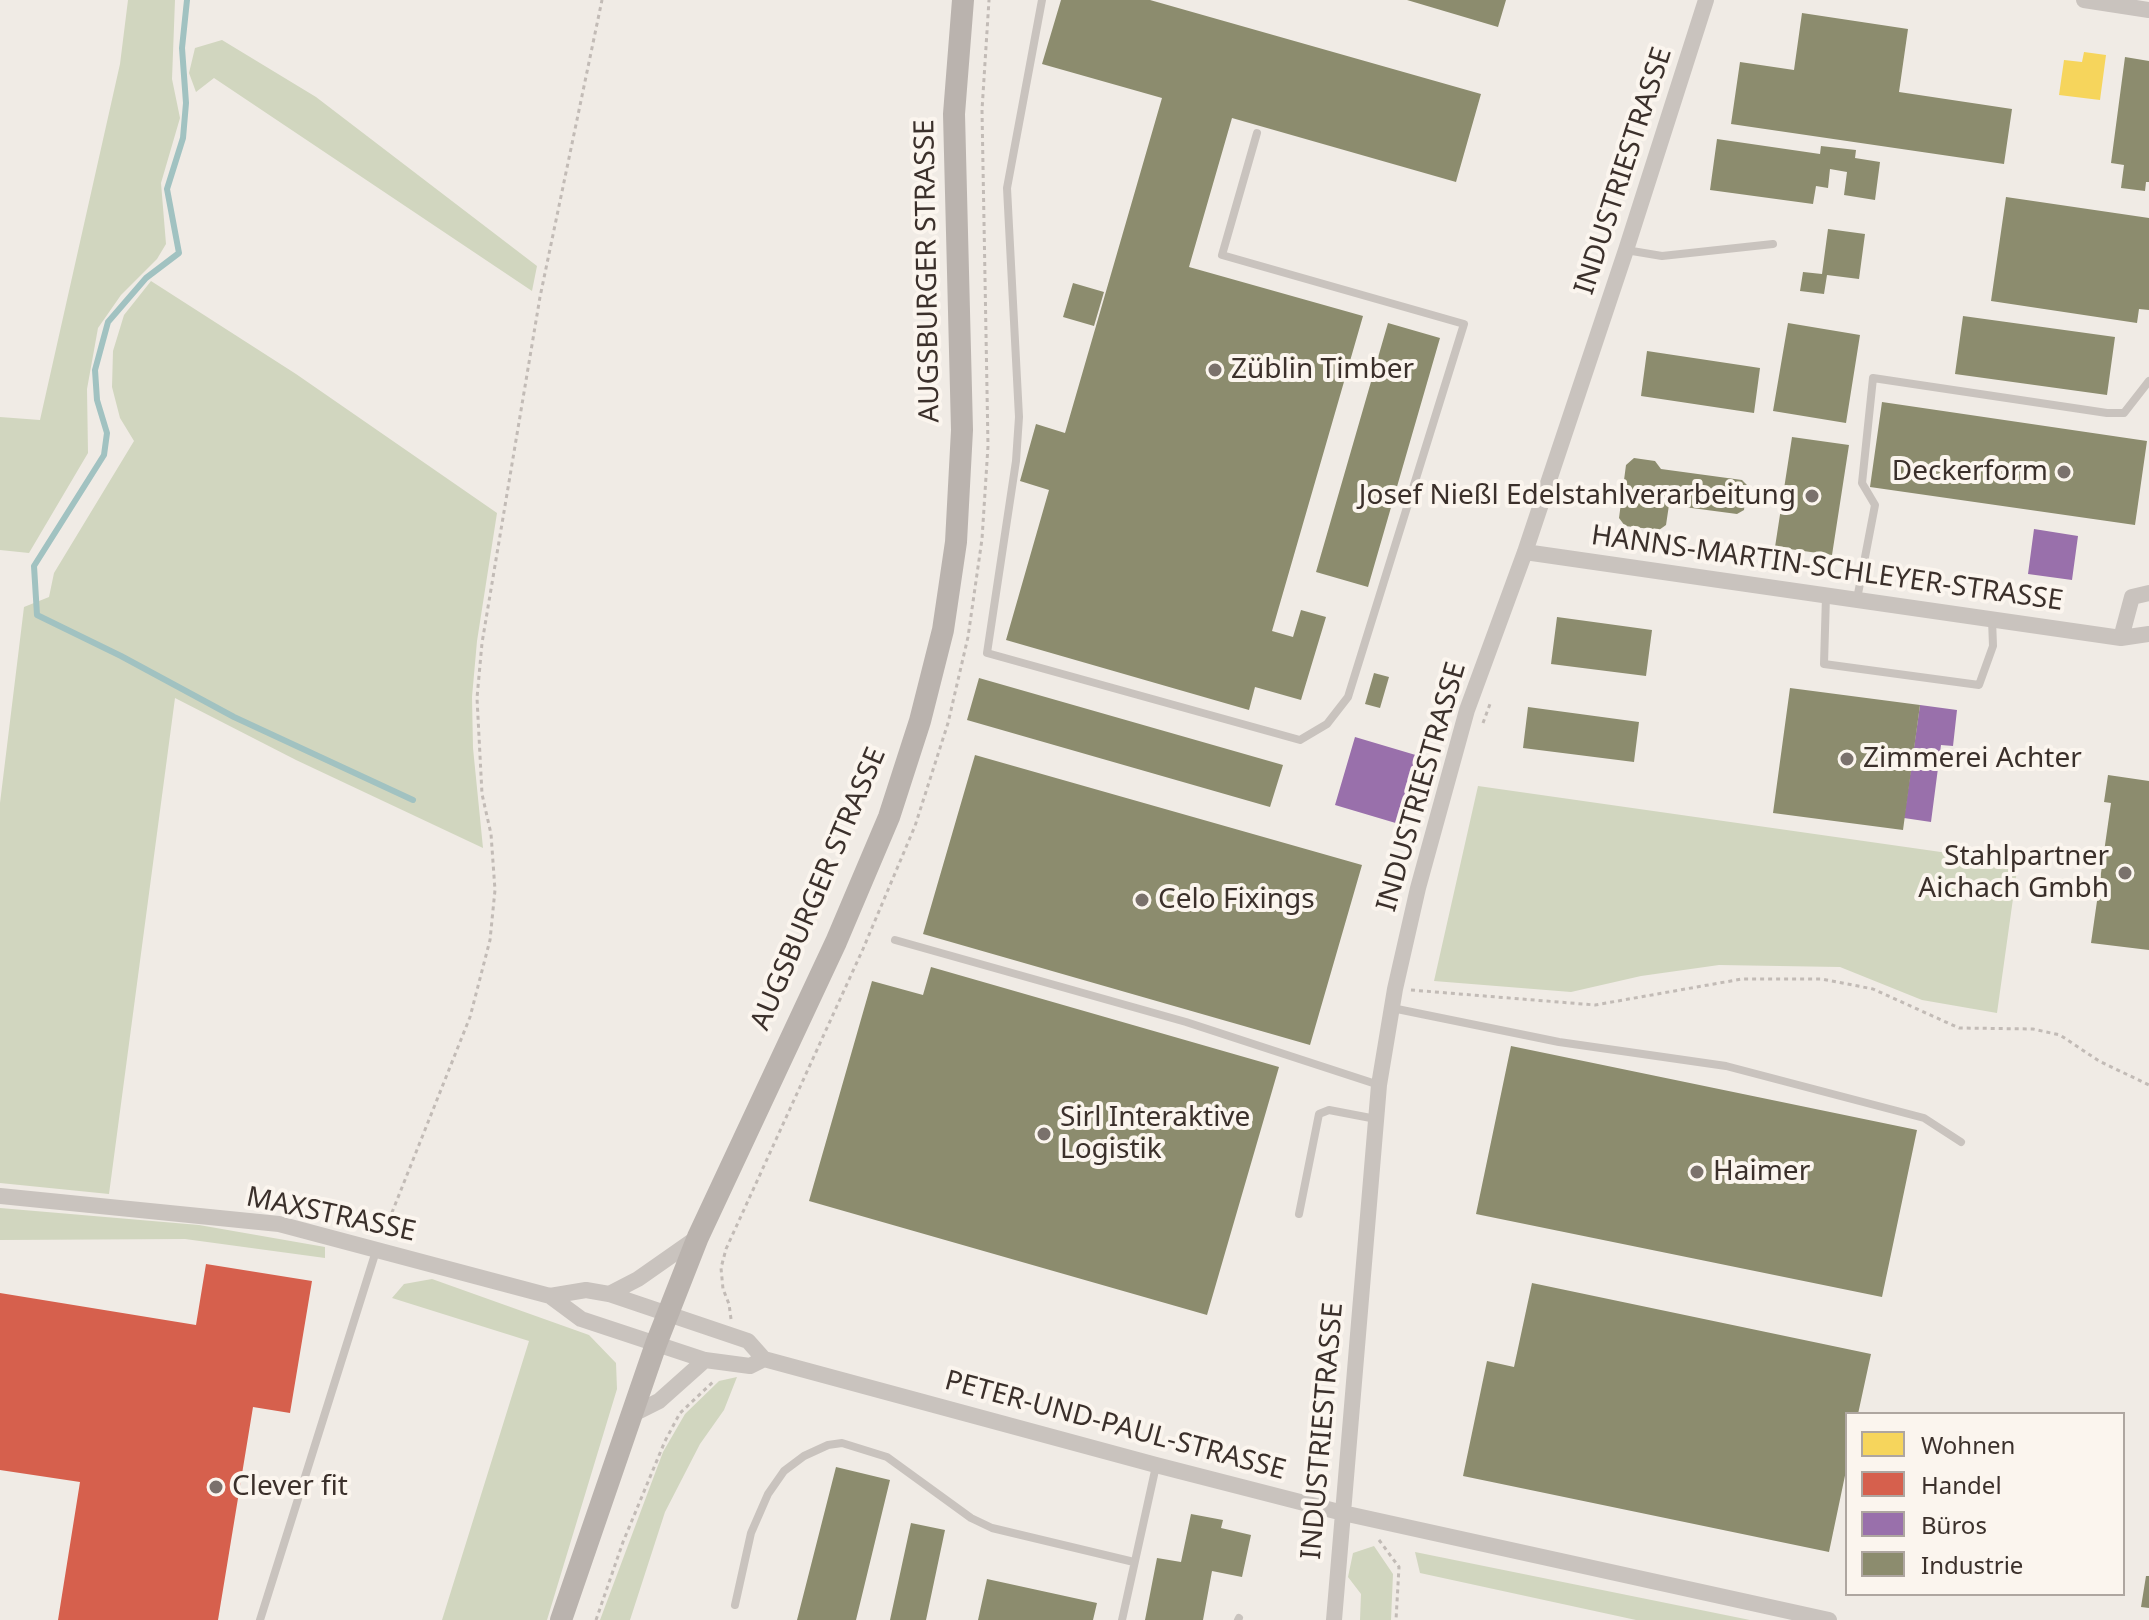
<!DOCTYPE html>
<html>
<head>
<meta charset="utf-8">
<style>
	body { margin:0 }
	#map { position:relative; width:2149px; height:1620px; overflow:hidden; background:#f0ebe5; font-family:"Noto Sans",sans-serif }
	canvas { display:block }
	.legend { position:absolute; left:1845px; top:1412px; width:280px; height:184px; box-sizing:border-box; background:#fbf5ee; border:2px solid #aea6a0; margin:0; padding:10px 14px; list-style:none; font-size:24px; color:#3b302b }
	.legend li { display:flex; align-items:center; gap:16px; height:40px }
	.legend b { width:40px; border:2px solid #aea6a0 }
</style>
</head>
<body>
<div id="map">
<canvas width="2149" height="1620"></canvas>
<ul class="legend">
<li><b style="height:22px;background:#f6d55c"></b>Wohnen</li>
<li><b style="height:22px;background:#d6604d"></b>Handel</li>
<li><b style="height:22px;background:#9970ab"></b>Büros</li>
<li><b style="height:22px;background:#8c8c6e"></b>Industrie</li>
</ul>
</div>
<script>
const c = document.querySelector('canvas').getContext('2d');
c.lineJoin = 'round';
function fillPath(path, color) { c.fillStyle = color; c.fill(path, 'evenodd'); }
const poly = rows => new Path2D(rows.map(r => 'M' + r).join(''));
function stroke(path, color, width, dash) { c.strokeStyle = color; c.lineWidth = width; c.lineCap = dash ? 'butt' : 'round'; c.setLineDash(dash || []); c.stroke(path); }
function drawText(font, color, halo, rows, align = 'center') {
  c.font = font + ' "Noto Sans",sans-serif'; c.lineWidth = 8; c.setLineDash([]); c.textBaseline = 'middle'; c.strokeStyle = halo; c.fillStyle = color; for (const [text, x, y, turn = 0] of rows) {
    c.save(); c.translate(x, y); c.rotate((+turn || 0) * Math.PI / 180); c.textAlign = isNaN(turn) ? turn : align; if (halo) c.strokeText(text, 0, 0); c.fillText(text, 0, 0); c.restore();
  }
}
fillPath(poly([
	[128,0,175,0,172,79,180,118,161,183,166,244,157,259,121,295,98,328,87,389,88,453,29,553,0,550,0,417,40,420,120,64],
	[222,40,316,97,537,266,532,291,214,78,196,92,189,73,195,48],
	[151,281,296,374,497,513,477,641,472,697,473,748,483,848,296,760,175,698,109,1194,0,1183,0,803,24,607,49,597,54,573,134,441,120,418,112,387,113,351,124,315],
	[1478,786,2018,863,1997,1013,1922,1000,1840,967,1719,965,1641,976,1571,992,1434,981],
	[0,1208,199,1225,325,1247,325,1258,185,1239,0,1240],
	[432,1279,589,1335,616,1363,617,1389,547,1620,442,1620,529,1341,392,1298,404,1284],
	[737,1377,724,1410,700,1444,665,1512,630,1620,600,1620,663,1452,685,1414,719,1381],
	[1374,1546,1393,1574,1391,1620,1360,1620,1361,1594,1348,1577,1353,1553],
	[1415,1552,1750,1620,1636,1620,1420,1573]
]), '#d1d6bf');
fillPath(poly([
	[2084,52,2106,55,2100,100,2059,95,2064,60,2082,62]
]), '#f6d55c');
fillPath(poly([
	[206,1264,312,1281,290,1413,253,1407,218,1620,58,1620,80,1482,0,1470,0,1293,196,1325]
]), '#d6604d');
fillPath(poly([
	[2034,529,2078,536,2072,580,2028,574],
	[1920,705,1957,710,1953,746,1941,745,1931,822,1904,818],
	[1355,737,1419,756,1399,824,1335,805]
]), '#9970ab');
fillPath(poly([
	[1061,0,1150,0,1481,94,1456,182,1232,118,1189,267,1363,316,1272,631,1293,637,1301,610,1326,617,1301,700,1255,687,1249,710,1006,640,1049,490,1020,481,1036,424,1065,433,1162,98,1042,64],
	[1407,0,1506,0,1498,27],
	[1802,13,1908,29,1899,92,2012,109,2004,164,1731,124,1740,62,1794,70],
	[2125,57,2149,61,2149,182,2146,182,2145,191,2121,188,2124,165,2111,163],
	[1717,139,1820,154,1821,146,1856,150,1855,158,1880,162,1875,200,1844,195,1847,172,1830,169,1828,188,1816,186,1813,204,1710,190],
	[2006,197,2149,218,2149,310,2139,309,2137,323,1991,301],
	[1828,229,1865,234,1859,279,1827,275,1824,294,1800,291,1803,272,1822,274],
	[1073,283,1104,292,1094,326,1063,317],
	[1963,316,2115,337,2107,395,1955,374],
	[1388,323,1440,338,1368,587,1316,572],
	[1788,323,1860,335,1846,423,1773,411],
	[1647,351,1760,368,1754,413,1641,396],
	[1882,402,2147,441,2135,525,1870,487],
	[1792,437,1849,445,1832,555,1775,547],
	[1634,458,1655,461,1661,469,1742,480,1747,485,1744,510,1737,514,1669,505,1666,525,1659,530,1625,526,1619,518,1626,465],
	[1557,617,1652,630,1646,676,1551,664],
	[1374,673,1389,677,1380,708,1365,704],
	[979,678,1283,765,1270,807,967,720],
	[1790,688,1920,705,1903,830,1773,813],
	[1528,707,1639,722,1634,762,1523,748],
	[975,755,1362,865,1310,1045,923,934],
	[2108,775,2149,781,2149,950,2091,943,2111,803,2104,802],
	[931,967,1279,1067,1207,1315,809,1201,872,981,923,995],
	[1511,1046,1917,1130,1882,1297,1476,1214],
	[1532,1283,1871,1354,1858,1414,1847,1414,1847,1466,1829,1552,1463,1476,1487,1361,1514,1367],
	[836,1467,890,1480,856,1620,797,1620],
	[1191,1514,1223,1520,1221,1528,1251,1535,1242,1577,1212,1571,1203,1620,1145,1620,1157,1558,1181,1562],
	[911,1523,945,1530,926,1620,890,1620],
	[2146,1576,2149,1576,2149,1608,2141,1607],
	[987,1579,1097,1603,1093,1620,978,1620]
]), '#8c8c6e');
stroke(poly([
	[187,0,182,48,186,103,183,138,167,189,179,253,146,278,108,322,95,370,97,400,107,433,104,455,34,566,37,615,121,656,234,717,413,800]
]), '#a1c2c1', 6);
stroke(poly([
	[1483,723,1490,704],
	[1411,990,1595,1005,1742,979,1822,979,1873,989,1959,1028,2033,1029,2060,1035,2099,1061,2149,1085],
	[383,1235,470,1017,490,940,495,890,491,834,482,794,477,698,482,643,540,297,602,0],
	[731,1319,729,1304,723,1289,721,1268,726,1249,863,949,915,826,948,723,968,637,982,539,988,446,982,110,989,0],
	[1379,1540,1399,1567,1396,1620],
	[596,1620,623,1542,665,1441,680,1413,715,1380]
]), '#c2bbb6', 3, [4, 4]);
stroke(poly([
	[1042,0,1007,188,1019,417,1016,461,987,653,1300,740,1327,724,1348,697,1464,324,1222,255,1257,133],
	[1626,250,1662,256,1773,244],
	[1826,596,1824,664,1979,685,1993,646,1992,619],
	[1857,599,1875,505,1862,483,1873,378,2107,413,2124,413,2149,381],
	[895,940,1186,1022,1379,1085],
	[1392,1008,1559,1042,1726,1066,1924,1118,1961,1142],
	[1299,1214,1319,1114,1329,1110,1376,1119],
	[735,1605,751,1533,768,1494,784,1471,804,1456,828,1445,842,1443,887,1457,971,1518,992,1528,1134,1562],
	[260,1620,376,1251],
	[1122,1620,1156,1466],
	[1238,1620,1239,1618]
]), '#c9c3be', 8);
stroke(poly([
	[2084,0,2149,10],
	[1525,552,2121,638,2149,634],
	[2121,638,2132,597,2149,593],
	[0,1196,279,1224,550,1296,581,1319,705,1360,750,1366,764,1359],
	[609,1294,638,1279,698,1237],
	[550,1296,586,1290,609,1294,748,1341,764,1359,1156,1465,1343,1513,1829,1620],
	[631,1415,659,1401,705,1360],
	[1334,1620,1379,1085,1395,989,1418,888,1467,710,1525,552,1626,250,1706,0]
]), '#c9c3be', 16);
stroke(poly([
	[561,1620,656,1344,698,1237,836,942,889,817,920,721,943,630,956,542,962,430,954,114,963,0]
]), '#bab3ae', 22);
for (const [x, y, r, color] of [
	[1215,370,8,"#7a716c"],
	[2064,472,8,"#7a716c"],
	[1812,496,8,"#7a716c"],
	[1847,759,8,"#7a716c"],
	[2125,873,8,"#7a716c"],
	[1142,900,8,"#7a716c"],
	[1044,1134,8,"#7a716c"],
	[1697,1172,8,"#7a716c"],
	[216,1487,8,"#7a716c"]
]) { const dot = new Path2D(); dot.arc(x, y, r, 0, 2 * Math.PI); c.fillStyle = color; c.fill(dot); stroke(dot, '#fbf5ee', 3); }
drawText('28px', '#3b302b', '#fbf5ee', [
	["INDUSTRIESTRASSE",1624,171,-72],
	["AUGSBURGER STRASSE",928,271,-91],
	["HANNS-MARTIN-SCHLEYER-STRASSE",1827,569,8],
	["INDUSTRIESTRASSE",1422,787,-74],
	["AUGSBURGER STRASSE",819,889,-67],
	["MAXSTRASSE",331,1215,12],
	["PETER-UND-PAUL-STRASSE",1115,1426,15],
	["INDUSTRIESTRASSE",1323,1431,-85]
]);
drawText('28px', '#3b302b', '#fbf5ee', [
	["Züblin Timber",1231,370],
	["Deckerform",2048,472,"right"],
	["Josef Nießl Edelstahlverarbeitung",1796,496,"right"],
	["Zimmerei Achter",1863,759],
	["Stahlpartner",2109,857,"right"],
	["Aichach Gmbh",2109,889,"right"],
	["Celo Fixings",1158,900],
	["Sirl Interaktive",1060,1118],
	["Logistik",1060,1150],
	["Haimer",1713,1172],
	["Clever fit",232,1487]
], 'left');
</script>
</body>
</html>
